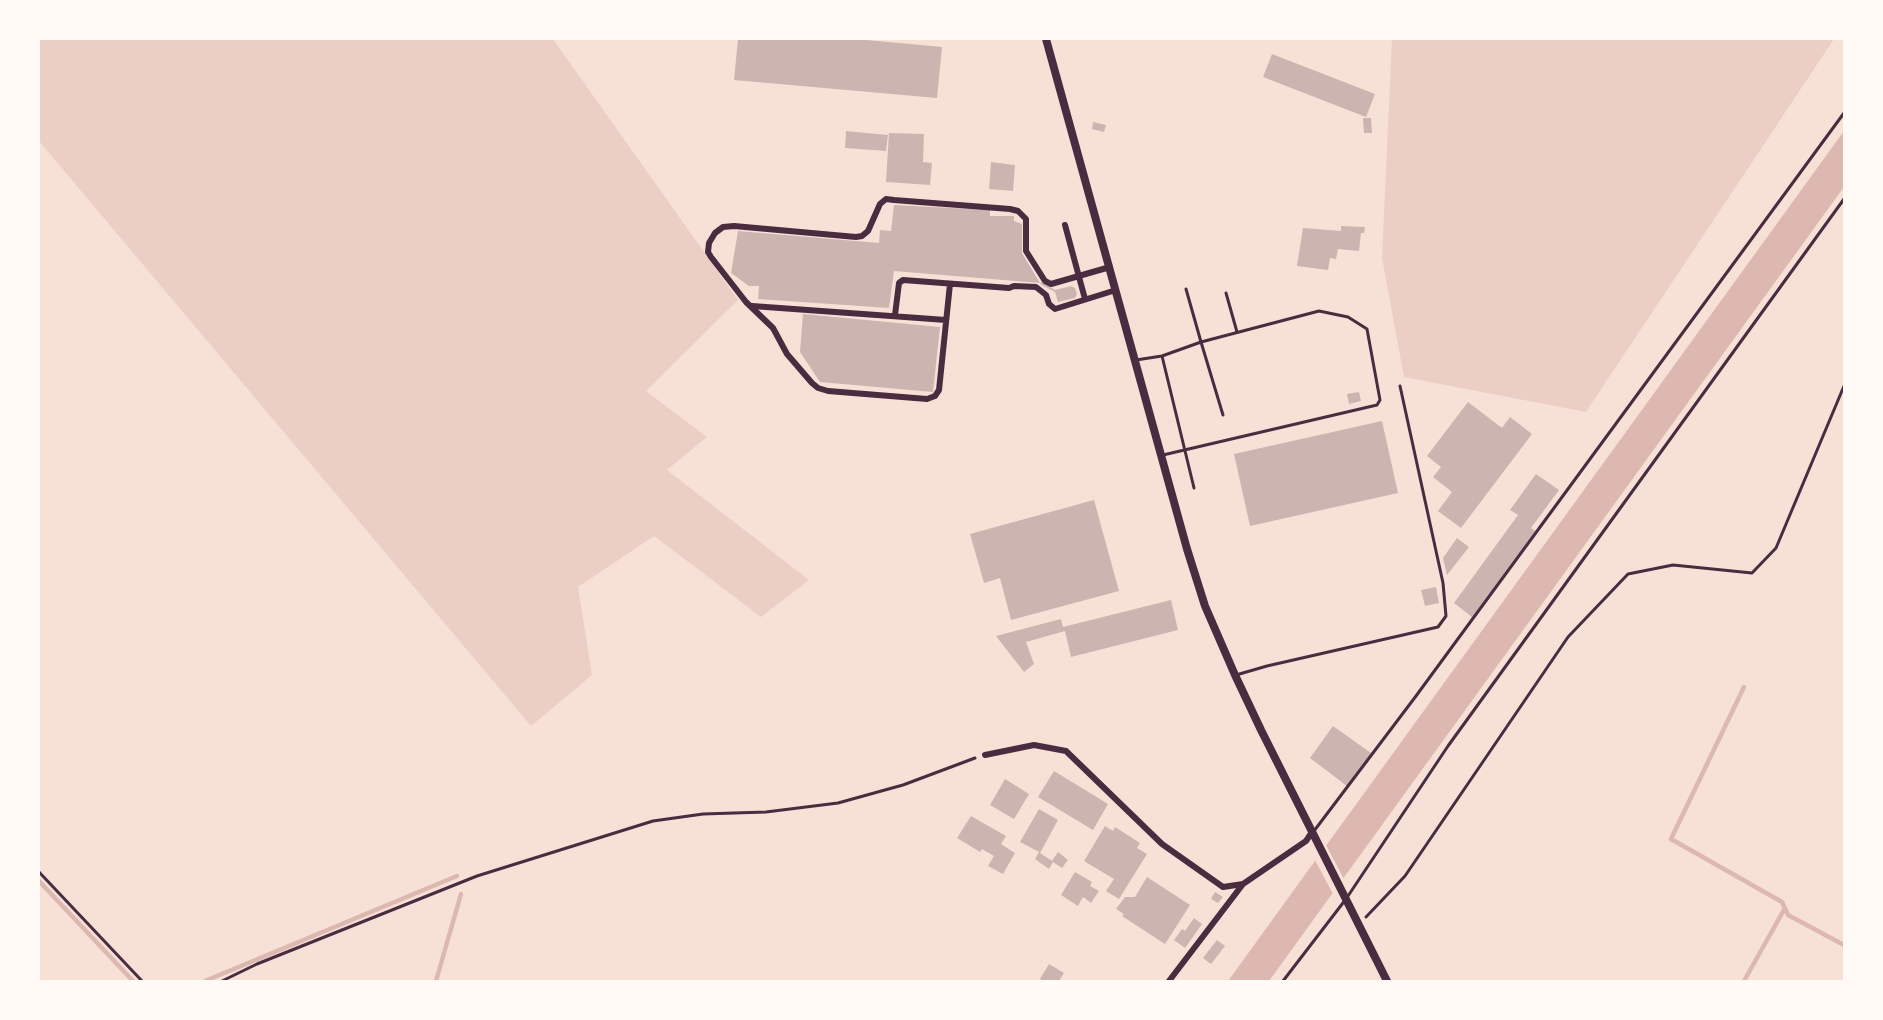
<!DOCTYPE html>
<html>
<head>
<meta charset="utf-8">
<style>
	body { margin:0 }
	#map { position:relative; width:1883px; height:1020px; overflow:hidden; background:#f7e1d7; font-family:Overpass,sans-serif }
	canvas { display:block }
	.frame { position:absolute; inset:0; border:40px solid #fffaf5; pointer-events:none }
</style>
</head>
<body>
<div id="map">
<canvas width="1883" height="1020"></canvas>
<div class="frame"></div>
</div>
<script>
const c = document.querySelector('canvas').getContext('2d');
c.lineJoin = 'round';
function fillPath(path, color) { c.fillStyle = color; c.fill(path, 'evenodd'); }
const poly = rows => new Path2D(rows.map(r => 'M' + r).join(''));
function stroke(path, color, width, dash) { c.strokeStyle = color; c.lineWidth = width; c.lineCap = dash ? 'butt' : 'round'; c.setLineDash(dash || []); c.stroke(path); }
fillPath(poly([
	[39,39,553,39,738,300,646,391,707,437,667,470,809,580,761,617,654,536,578,587,592,675,531,726,39,141],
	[1392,39,1834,39,1586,412,1404,377,1382,258]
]), '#ebcfc5');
fillPath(poly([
	[1844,131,1844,187,1269,981,1228,981]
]), '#dcb8b0');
fillPath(poly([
	[1325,843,1345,881,1334,896,1314,858]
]), '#f7e1d7');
stroke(poly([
	[1744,687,1671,839,1782,902,1788,915,1844,945],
	[39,881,133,981],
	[205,981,457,876],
	[436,981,461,894],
	[1744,981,1785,908]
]), '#dcb8b0', 4.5);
fillPath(poly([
	[738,39,856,39,942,47,937,98,734,80],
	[1272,54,1375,94,1366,117,1263,77],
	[1363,118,1371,118,1372,133,1364,133],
	[1093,122,1106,125,1104,132,1092,129],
	[846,131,888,135,886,151,845,148],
	[889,133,924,134,923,162,932,163,930,185,886,182],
	[991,162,1015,165,1013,191,989,189],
	[894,205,990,210,990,216,1014,216,1014,221,1022,224,1022,253,1040,283,894,271,889,308,758,299,759,286,749,286,731,273,738,231,879,243,880,230,891,231],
	[1341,226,1365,227,1364,233,1361,233,1359,251,1338,249,1336,259,1330,258,1328,270,1297,266,1303,228,1341,231],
	[1041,282,1055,290,1071,286,1075,288,1077,294,1075,298,1058,302,1055,292,1040,284],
	[803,314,940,327,933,392,820,382,800,352],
	[1359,392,1361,401,1349,404,1347,394],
	[1468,402,1502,428,1510,417,1532,434,1461,528,1438,511,1452,492,1433,477,1441,467,1427,456],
	[1382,421,1398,493,1250,526,1234,454],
	[1536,474,1559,490,1531,528,1535,531,1472,617,1454,603,1518,515,1510,510],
	[1094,500,1119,591,1011,620,1000,578,984,583,970,534],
	[1457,538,1469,547,1447,575,1443,558],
	[1436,587,1439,603,1425,606,1421,590],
	[1171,600,1178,630,1071,657,1065,631,1026,642,1034,664,1024,672,996,636,1061,619,1063,627],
	[1333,726,1371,753,1347,786,1310,758],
	[1054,771,1108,804,1093,830,1038,797],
	[1005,779,1029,794,1014,819,990,805],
	[1039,809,1058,820,1040,853,1052,861,1058,852,1068,860,1062,868,1053,862,1049,869,1035,859,1039,852,1020,842],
	[971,816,1006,836,1001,844,1015,853,1003,874,988,866,994,856,982,849,980,852,957,838],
	[1105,826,1113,831,1115,827,1140,843,1137,848,1147,854,1119,899,1106,891,1114,879,1084,861],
	[1075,872,1092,882,1090,886,1099,891,1091,903,1083,897,1078,906,1061,895],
	[1147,877,1190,905,1165,944,1122,916,1124,914,1116,909,1125,897,1135,897],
	[1215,892,1223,897,1218,903,1211,899],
	[1194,918,1202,924,1185,948,1174,940,1182,929,1185,931],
	[1217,940,1225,946,1211,964,1203,958],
	[1049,964,1064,973,1059,981,1044,981,1040,979]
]), '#ccb4b1');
stroke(poly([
	[39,872,142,981],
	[1366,917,1405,876,1568,637,1628,574,1673,565,1752,573,1776,548,1844,386],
	[222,981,257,964,477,876,653,821,703,814,766,812,838,803,903,785,975,758]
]), '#4a2c40', 3);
stroke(poly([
	[1226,293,1237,332],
	[1162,356,1201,342,1186,289],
	[1136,360,1162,356,1194,488],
	[1163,455,1377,405,1380,400,1367,329,1348,317,1319,311,1201,342,1223,415],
	[1236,675,1267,666,1438,627,1446,616,1443,583,1400,386],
	[1314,831,1416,696,1844,113],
	[1283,981,1346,899,1448,746,1844,199]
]), '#4a2c40', 3);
stroke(poly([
	[1065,225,1085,299],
	[950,284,939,390,935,396,927,399,828,391,818,388,812,383,787,354,773,328,746,302,711,257,708,252,709,243,715,233,723,227,734,226,856,237,862,236,868,231,880,204,886,199,894,200,1010,209,1018,211,1026,219,1026,251,1045,281,1051,284,1110,267],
	[752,306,946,320],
	[895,315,899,283,903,280,1009,288,1014,286,1036,287,1046,295,1049,304,1055,309,1116,290],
	[985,755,1034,745,1066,751,1162,844,1223,887,1243,884,1306,841,1312,832],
	[1169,981,1243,884]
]), '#4a2c40', 6);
stroke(poly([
	[1046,39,1187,549,1205,606,1235,675,1261,730,1387,981]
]), '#4a2c40', 8);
</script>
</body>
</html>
